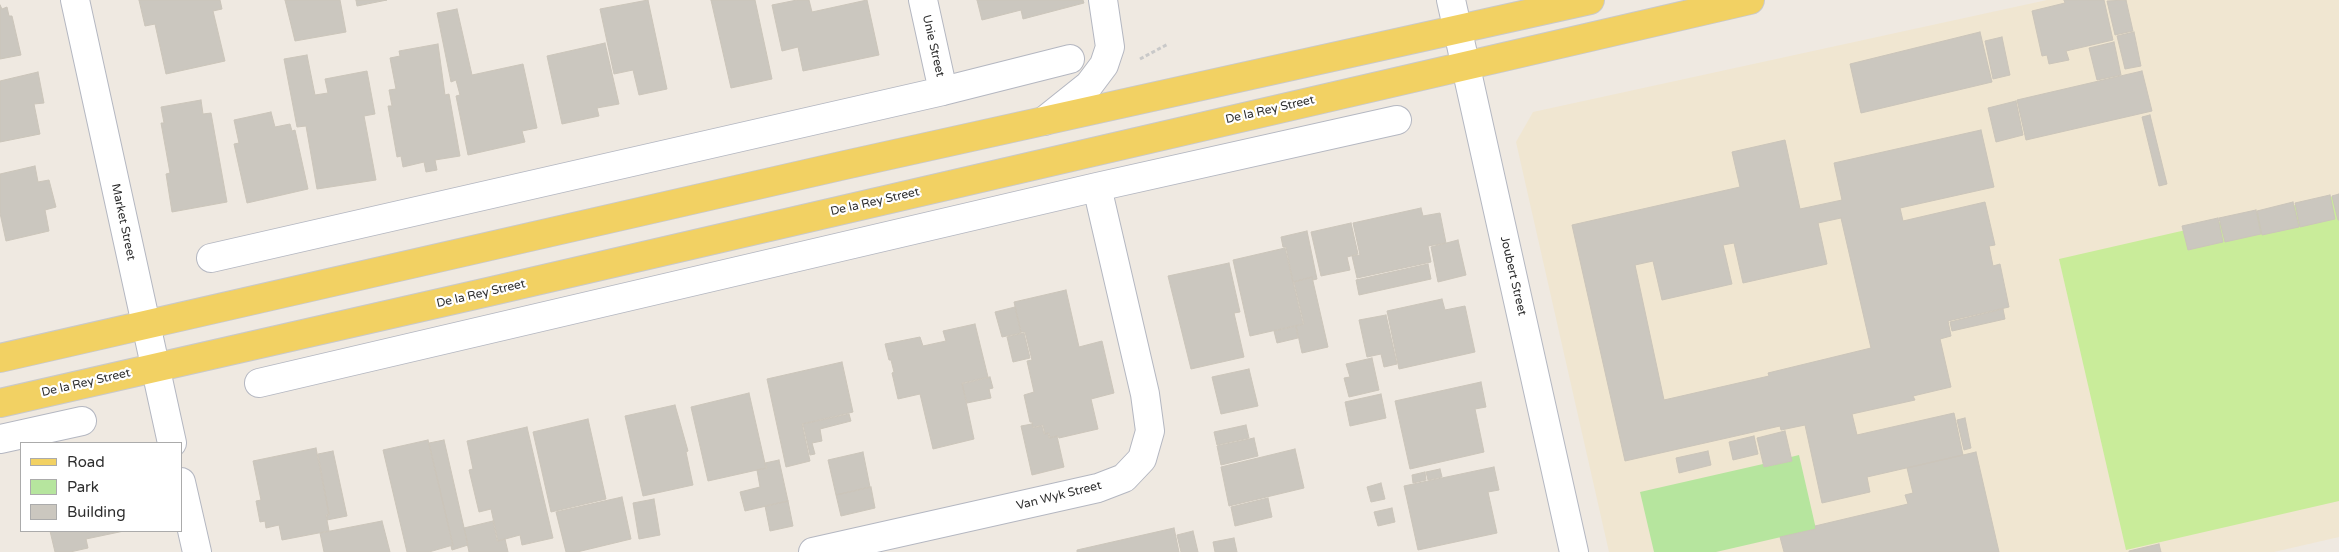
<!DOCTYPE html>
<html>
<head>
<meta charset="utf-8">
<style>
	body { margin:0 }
	#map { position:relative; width:2339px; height:552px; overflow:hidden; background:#efe9e1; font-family:"Varela Round",sans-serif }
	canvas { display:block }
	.legend { position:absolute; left:20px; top:442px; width:162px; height:90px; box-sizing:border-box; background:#fff; border:1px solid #ababab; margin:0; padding:6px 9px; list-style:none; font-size:15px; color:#2e2e2e }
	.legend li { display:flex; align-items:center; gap:10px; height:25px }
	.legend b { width:25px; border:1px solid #ababab }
</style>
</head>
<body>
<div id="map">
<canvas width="2339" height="552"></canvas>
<ul class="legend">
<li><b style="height:6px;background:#f2d163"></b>Road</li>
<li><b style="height:14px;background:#b6e59e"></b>Park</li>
<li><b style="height:14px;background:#cbc7bf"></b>Building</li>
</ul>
</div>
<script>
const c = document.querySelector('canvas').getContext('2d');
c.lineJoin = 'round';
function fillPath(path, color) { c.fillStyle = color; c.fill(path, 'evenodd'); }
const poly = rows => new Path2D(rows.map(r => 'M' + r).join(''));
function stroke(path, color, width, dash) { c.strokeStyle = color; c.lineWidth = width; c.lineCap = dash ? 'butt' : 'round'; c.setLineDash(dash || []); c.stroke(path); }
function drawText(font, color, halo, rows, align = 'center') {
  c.font = font + ' "Varela Round",sans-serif'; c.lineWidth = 4.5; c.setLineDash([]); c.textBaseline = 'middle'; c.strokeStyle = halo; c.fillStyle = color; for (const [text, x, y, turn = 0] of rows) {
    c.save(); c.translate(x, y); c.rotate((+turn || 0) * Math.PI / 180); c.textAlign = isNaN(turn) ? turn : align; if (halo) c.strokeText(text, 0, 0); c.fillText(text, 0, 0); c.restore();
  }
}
fillPath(poly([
	[2047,0,2339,0,2339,537,2274,552,1609,552,1516,142,1533,112]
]), '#f0e6d1');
fillPath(poly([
	[1799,455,1816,529,1716,552,1654,552,1640,492,1763,464,1764,467,1791,461,1791,457]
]), '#b6e59e');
fillPath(poly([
	[2339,195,2339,501,2126,550,2059,259]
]), '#c9ec9a');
const building = poly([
	[139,0,220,0,222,9,213,11,225,61,166,74,155,24,145,26,139,0],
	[285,0,340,0,346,32,295,41,285,0],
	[356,0,387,0,357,6,356,0],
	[648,0,667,89,639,95,633,70,614,74,600,9,648,0],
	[711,0,755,0,772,79,731,88,711,0],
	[797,0,809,0,812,12,867,0,879,55,803,71,798,47,782,51,772,5,797,0],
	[977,0,1083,0,1084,3,1023,19,1021,10,982,20,977,0],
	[2064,0,2104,0,2113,40,2066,51,2069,60,2049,64,2047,55,2042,56,2032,11,2065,3,2064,0],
	[2126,0,2133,31,2115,35,2107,1,2126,0],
	[0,5,2,9,7,7,9,16,12,16,21,55,0,59,0,5],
	[457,9,472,75,523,64,537,128,522,131,525,142,468,155,456,96,460,95,456,80,451,82,437,13,457,9],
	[1980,32,1992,82,1861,113,1850,64,1980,32],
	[2134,32,2141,66,2125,69,2117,36,2134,32],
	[2002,37,2010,75,1993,79,1985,41,2002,37],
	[2114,42,2121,75,2097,80,2089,48,2114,42],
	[605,43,619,104,597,108,599,116,562,124,547,56,605,43],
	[438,44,445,95,449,94,460,156,435,160,437,170,426,172,424,162,403,167,401,156,397,157,388,106,392,106,389,90,396,89,390,58,400,56,399,51,438,44],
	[307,55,315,95,328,93,325,79,367,71,375,114,364,116,376,180,317,189,306,126,297,127,284,59,307,55],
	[2142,71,2152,111,2026,140,2017,100,2142,71],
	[38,72,44,103,34,104,40,134,0,142,0,81,38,72],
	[201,100,203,114,211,113,227,202,172,212,166,174,170,173,161,123,164,123,161,107,201,100],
	[2016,101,2023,135,1996,142,1988,108,2016,101],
	[271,112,275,127,290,124,292,131,295,130,308,189,247,203,234,144,239,143,234,120,271,112],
	[2150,115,2167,184,2159,186,2142,117,2150,115],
	[1981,130,1994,187,1900,208,1903,221,1985,202,1995,245,1989,246,1993,266,2000,264,2009,307,1948,321,1951,336,1940,339,1951,387,1913,396,1915,400,1852,414,1857,435,1954,413,1963,455,1867,477,1870,492,1822,503,1805,425,1781,430,1780,426,1625,461,1572,225,1740,187,1732,152,1785,140,1800,209,1842,200,1834,163,1981,130],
	[1841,218,1871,348,1768,373,1769,376,1664,400,1635,265,1653,261,1662,300,1732,284,1723,245,1734,243,1743,283,1827,264,1818,223,1841,218],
	[35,166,38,182,49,180,56,207,45,210,49,231,6,241,0,213,0,174,35,166],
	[2339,194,2339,220,2338,220,2332,196,2339,194],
	[2330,195,2335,219,2300,227,2295,203,2330,195],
	[2293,202,2299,227,2262,235,2257,211,2293,202],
	[1421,208,1423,216,1440,213,1446,243,1428,246,1431,262,1357,278,1352,256,1360,255,1353,223,1421,208],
	[2256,210,2261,234,2225,242,2219,218,2256,210],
	[2218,218,2223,242,2188,250,2182,226,2218,218],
	[1351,223,1358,254,1347,257,1350,270,1321,276,1311,232,1351,223],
	[1307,231,1317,279,1313,280,1312,277,1293,282,1286,247,1283,247,1281,237,1307,231],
	[1458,240,1466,275,1438,282,1431,247,1458,240],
	[1285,248,1303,324,1250,336,1233,260,1285,248],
	[1229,263,1240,312,1234,313,1244,357,1191,369,1168,276,1229,263],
	[1428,264,1431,279,1359,295,1356,280,1428,264],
	[1312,277,1328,347,1302,353,1296,326,1304,324,1294,282,1312,277],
	[1066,290,1079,347,1102,341,1114,393,1091,399,1098,429,1059,438,1058,436,1050,438,1049,433,1045,434,1043,425,1033,427,1032,422,1030,422,1024,395,1034,392,1027,361,1032,360,1025,332,1021,332,1014,302,1066,290],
	[1442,299,1445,310,1465,306,1475,352,1399,369,1387,311,1442,299],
	[1015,307,1021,333,1002,337,995,312,1015,307],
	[2003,309,2005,319,1952,331,1950,322,2003,309],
	[1386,315,1397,364,1384,367,1381,354,1367,357,1359,320,1386,315],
	[975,324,988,377,962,383,974,439,933,449,920,394,898,399,892,373,894,372,891,360,889,360,885,344,920,337,923,346,946,341,943,331,975,324],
	[1296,326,1298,338,1277,343,1274,331,1296,326],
	[1024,333,1030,358,1013,362,1007,337,1024,333],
	[1372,358,1379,390,1349,397,1344,378,1350,377,1346,364,1372,358],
	[842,362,853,412,802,424,810,461,786,467,767,379,842,362],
	[1249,369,1258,406,1221,414,1212,377,1249,369],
	[990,377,993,388,989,389,991,398,967,403,962,384,990,377],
	[1481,382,1486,407,1475,409,1484,452,1410,469,1395,401,1481,382],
	[749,393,766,468,708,481,691,407,749,393],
	[1381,394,1386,418,1350,426,1345,402,1381,394],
	[675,405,688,451,686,452,693,485,643,496,625,416,675,405],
	[849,414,851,421,820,429,822,441,812,443,815,454,810,455,803,424,849,414],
	[1965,418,1971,448,1964,450,1957,420,1965,418],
	[588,419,606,499,551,512,533,432,588,419],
	[1032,424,1033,428,1042,426,1044,434,1048,433,1049,438,1057,436,1064,467,1032,475,1021,426,1032,424],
	[1246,425,1249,438,1217,445,1214,432,1246,425],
	[527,427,553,538,522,545,520,535,498,541,491,509,479,512,469,470,473,469,467,441,527,427],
	[1785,431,1792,461,1764,467,1757,438,1785,431],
	[1754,436,1758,454,1733,460,1729,442,1754,436],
	[1254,438,1258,456,1221,465,1217,446,1254,438],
	[428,440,453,545,429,552,407,552,383,450,428,440],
	[444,440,468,545,452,550,451,546,453,546,429,443,444,440],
	[316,448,329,514,326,515,329,531,282,540,279,525,266,528,265,521,260,522,256,501,261,500,253,461,316,448],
	[1295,449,1304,488,1229,506,1221,467,1295,449],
	[333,451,347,516,327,520,327,515,329,515,318,454,333,451],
	[1708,451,1711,465,1679,473,1676,458,1708,451],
	[863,452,870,487,836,495,828,460,863,452],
	[1976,452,1999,552,1784,552,1780,537,1816,529,1815,526,1908,504,1905,495,1913,493,1907,468,1976,452],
	[779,460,788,501,745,511,740,492,760,487,757,470,767,468,765,463,779,460],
	[1494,467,1499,490,1488,492,1497,533,1418,550,1404,486,1494,467],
	[1440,469,1442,477,1428,480,1426,472,1440,469],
	[1425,472,1426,480,1413,483,1412,475,1425,472],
	[1381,483,1385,499,1371,502,1367,487,1381,483],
	[871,487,875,508,841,516,836,495,871,487],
	[622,497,631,539,577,552,566,552,556,512,622,497],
	[1268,498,1272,517,1235,526,1231,507,1268,498],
	[654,499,660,535,639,539,633,503,654,499],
	[788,501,793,526,770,531,765,506,788,501],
	[1392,508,1395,522,1378,526,1374,512,1392,508],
	[382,521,390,552,324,552,320,533,382,521],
	[493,521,497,541,505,539,508,552,469,552,464,528,493,521],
	[1174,528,1179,552,1077,552,1077,550,1174,528],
	[50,531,124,531,86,539,88,548,70,552,55,552,50,531],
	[1193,531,1198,552,1181,552,1177,535,1193,531],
	[1234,538,1237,552,1215,552,1213,542,1234,538],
	[2159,544,2161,552,2129,552,2129,551,2159,544]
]);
fillPath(building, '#cbc7bf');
stroke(building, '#cbc5ba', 1);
const minor = poly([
	[75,0,172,443],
	[923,0,943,91],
	[1451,0,1574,552],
	[1044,121,1089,85,1104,65,1110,47,1103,0],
	[211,258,943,91,1070,59],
	[259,383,1097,187,1397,120],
	[0,439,82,421],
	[181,482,197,552],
	[813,552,1098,488,1124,478,1142,459,1150,431,1145,394,1097,187]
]);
const major = poly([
	[0,358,845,165,1590,0],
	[0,403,488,292,1750,0]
]);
stroke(minor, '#b4b7c1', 30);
stroke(major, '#c9c9c9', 30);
stroke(poly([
	[1140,59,1168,44]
]), '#c9c9c9', 3, [4, 2.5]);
stroke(minor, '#fff', 28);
stroke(major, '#f2d163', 28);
drawText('12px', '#2e2e2e', '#fff', [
	["Unie Street",933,46,77],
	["De la Rey Street",1270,110,-13],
	["De la Rey Street",875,202,-13],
	["Market Street",123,222,78],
	["Joubert Street",1513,276,77],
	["De la Rey Street",481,294,-13],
	["De la Rey Street",86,383,-13],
	["Van Wyk Street",1059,496,-14]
]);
</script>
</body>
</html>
